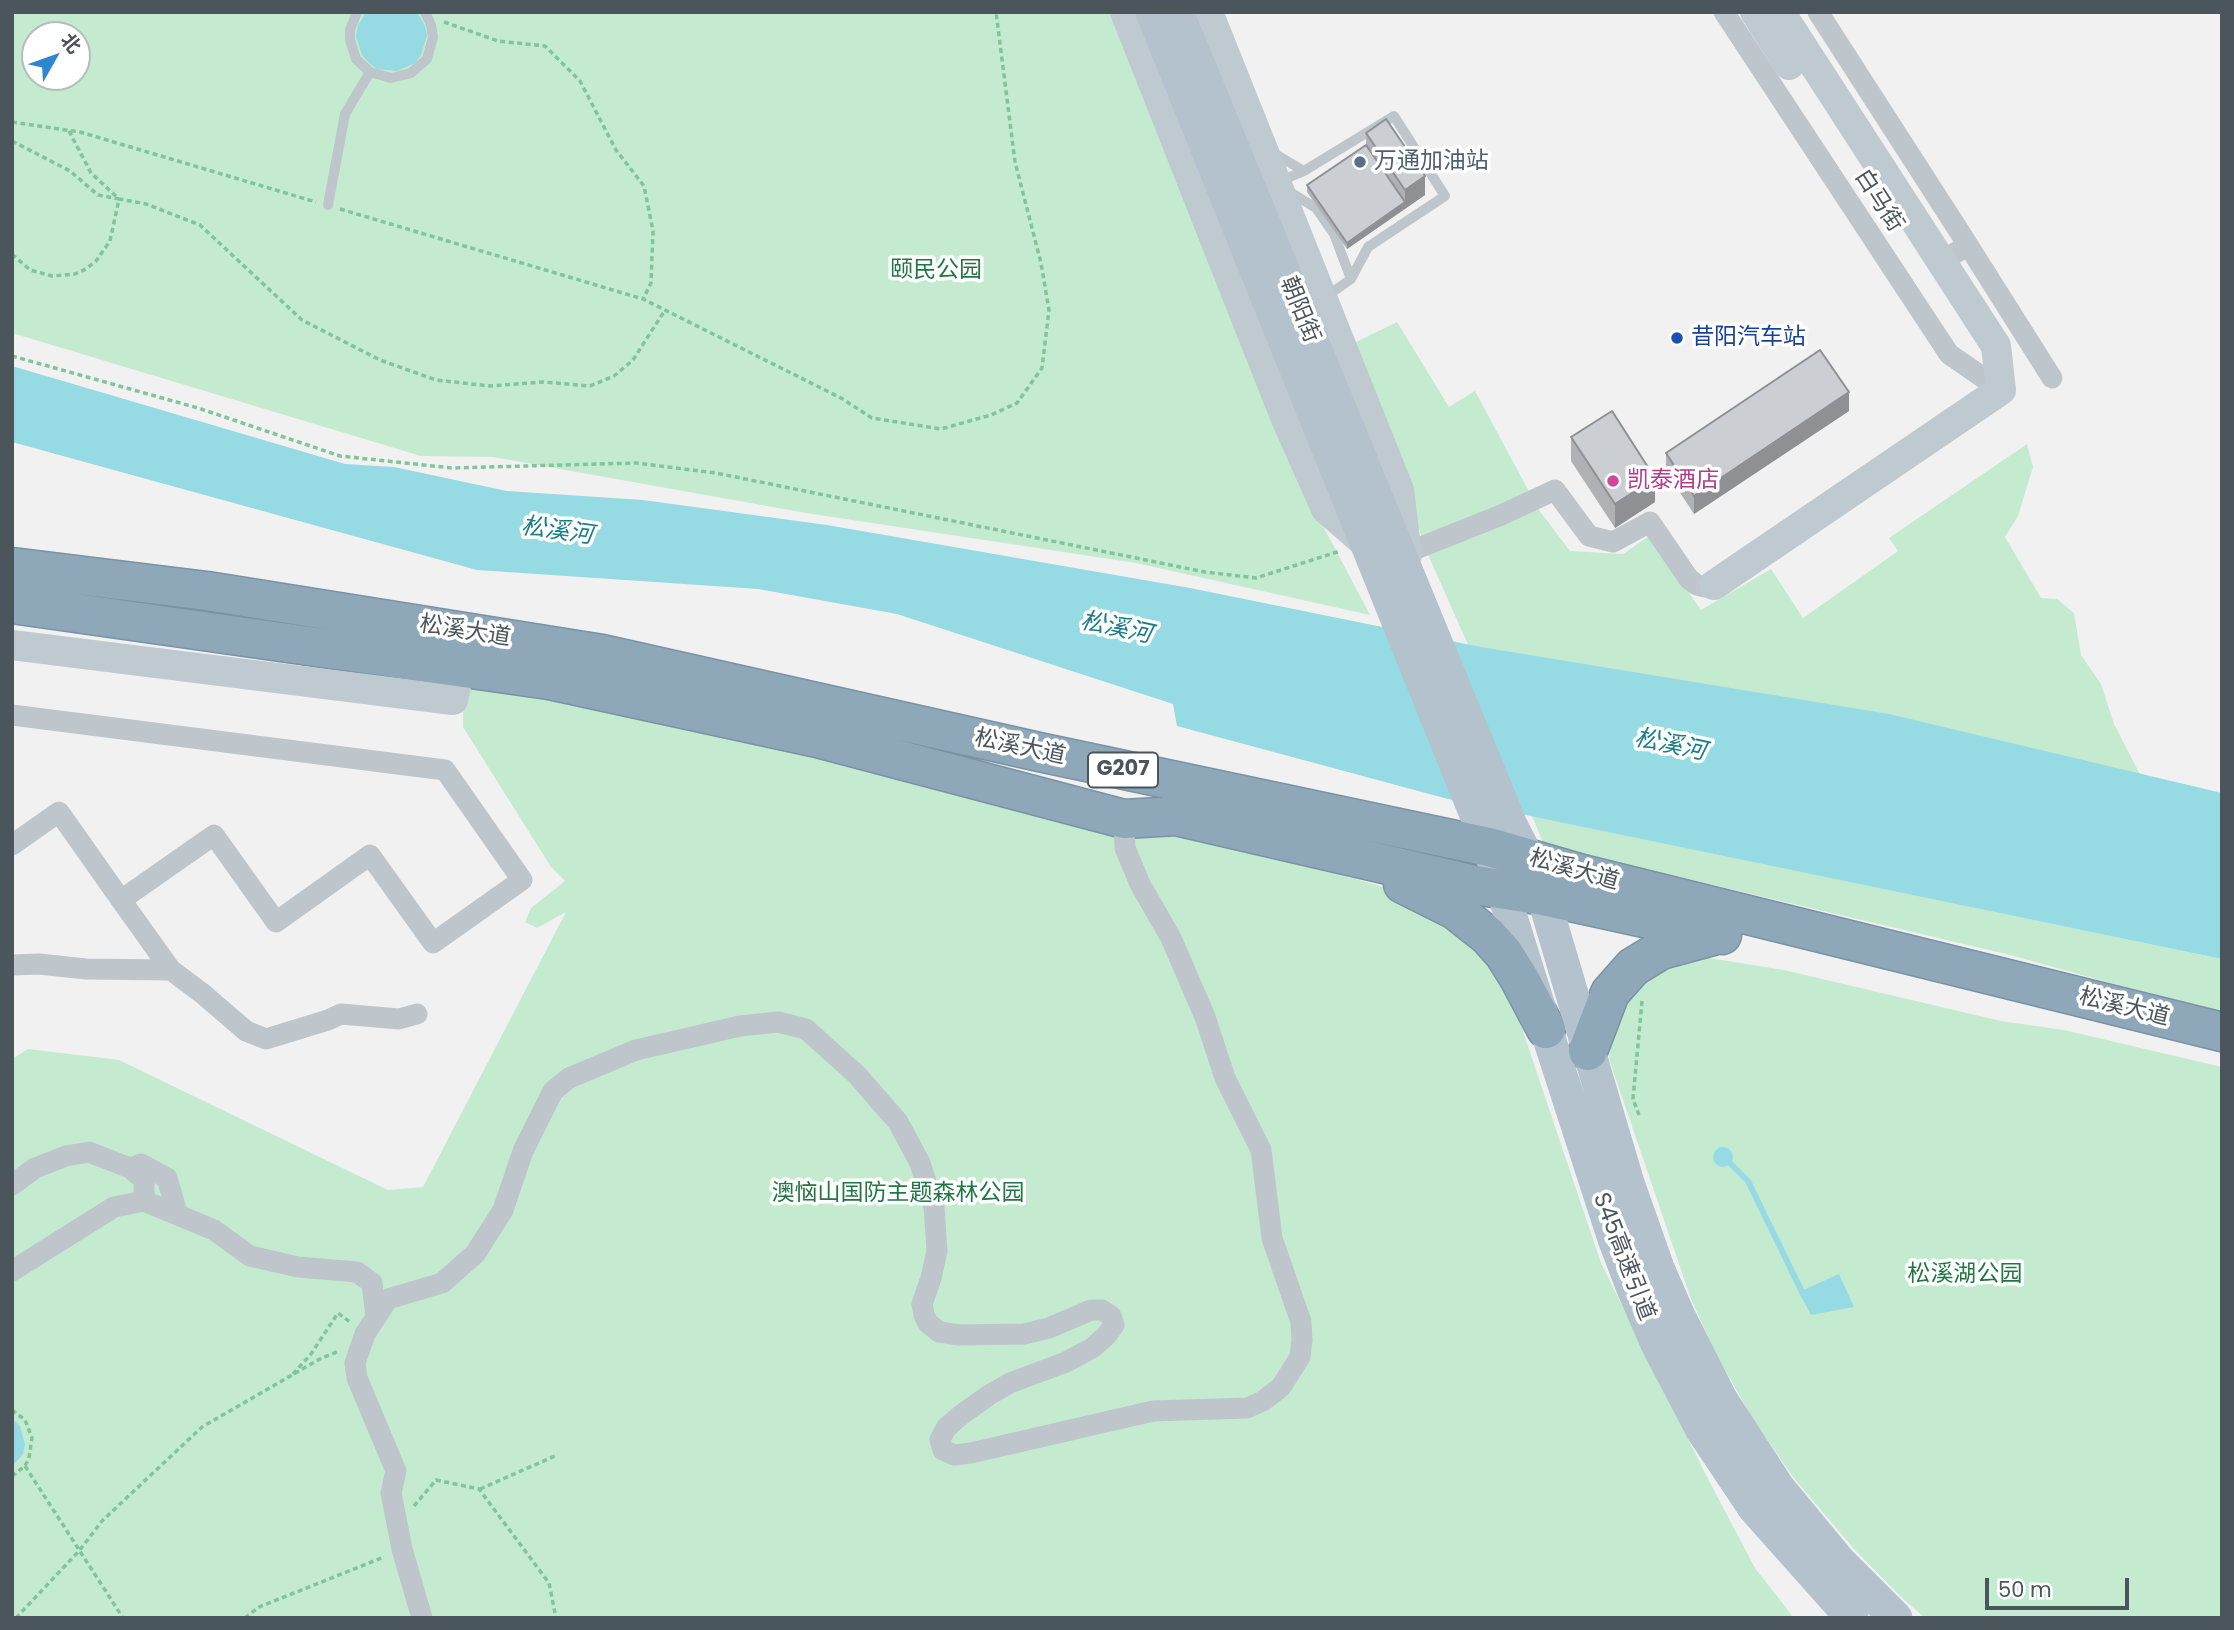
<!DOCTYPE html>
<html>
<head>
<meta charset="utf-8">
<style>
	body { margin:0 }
	#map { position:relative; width:2234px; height:1630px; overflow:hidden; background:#f2f1f1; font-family:Poppins,"Noto Sans SC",sans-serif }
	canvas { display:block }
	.frame { position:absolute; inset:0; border:14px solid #4a555c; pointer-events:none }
	.north { position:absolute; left:21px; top:21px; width:70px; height:70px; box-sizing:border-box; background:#fff; border:2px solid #b7bbbe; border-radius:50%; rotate:50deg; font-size:19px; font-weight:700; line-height:28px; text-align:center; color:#4a555c }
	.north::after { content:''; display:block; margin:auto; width:24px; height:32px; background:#2e86cf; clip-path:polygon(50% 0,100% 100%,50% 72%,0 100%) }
	.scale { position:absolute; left:1985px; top:1578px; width:144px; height:32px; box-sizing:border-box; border:4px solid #4a555c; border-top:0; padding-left:9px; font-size:21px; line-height:24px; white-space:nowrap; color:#4a555c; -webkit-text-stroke:5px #fff; paint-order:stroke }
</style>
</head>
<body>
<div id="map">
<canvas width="2234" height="1630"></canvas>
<div class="frame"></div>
<div class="north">北</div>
<div class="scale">50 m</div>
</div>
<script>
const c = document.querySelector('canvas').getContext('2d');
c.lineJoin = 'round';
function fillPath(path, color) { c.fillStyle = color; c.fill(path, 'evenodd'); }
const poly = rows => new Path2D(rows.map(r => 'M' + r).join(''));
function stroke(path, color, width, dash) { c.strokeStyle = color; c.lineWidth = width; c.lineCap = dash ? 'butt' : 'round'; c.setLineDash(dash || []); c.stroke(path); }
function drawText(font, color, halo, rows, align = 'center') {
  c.font = font + ' Poppins,"Noto Sans SC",sans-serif'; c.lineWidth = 7; c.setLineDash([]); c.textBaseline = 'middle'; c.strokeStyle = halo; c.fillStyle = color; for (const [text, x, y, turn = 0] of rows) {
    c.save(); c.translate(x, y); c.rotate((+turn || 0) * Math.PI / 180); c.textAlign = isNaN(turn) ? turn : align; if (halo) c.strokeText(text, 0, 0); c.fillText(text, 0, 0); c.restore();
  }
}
fillPath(poly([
	[12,12,1113,12,1320,520,1370,615,1136,563,806,513,493,457,421,456,12,333],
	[35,35,77,35,77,77,35,77],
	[1397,322,1449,407,1475,391,1539,510,1570,551,1623,554,1649,536,1701,610,1771,569,1803,618,1898,551,1889,538,2027,444,2033,467,2018,516,2005,537,2041,598,2057,599,2074,613,2081,655,2101,684,2114,724,2146,786,1476,663,1430,559,1352,344],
	[463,662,1060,796,1398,891,1460,922,1504,975,1601,1263,1707,1477,1755,1568,1794,1618,12,1618,12,1059,28,1049,119,1060,388,1190,423,1187,566,912,537,928,525,922,531,908,565,881,551,867,463,727],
	[1532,816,2222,959,2222,1014,2010,955,1544,845],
	[1690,955,1784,970,2001,1021,2064,1030,2222,1067,2222,1618,1925,1618,1902,1598,1854,1549,1793,1477,1753,1419,1717,1356,1691,1299,1609,1059,1612,1034,1632,987]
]), '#c4ebcf');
fillPath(poly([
	[366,12,417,12,425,26,427,36,421,55,415,63,397,71,377,69,369,63,362,55,356,37,358,26],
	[12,366,345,464,394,467,507,491,643,500,827,525,1190,588,1481,647,1889,714,2222,793,2222,959,1448,799,1177,726,1173,704,897,614,758,589,477,570,12,442],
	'1713 1157a10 10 0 1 1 20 0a10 10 0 1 1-20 0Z',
	[1839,1274,1854,1307,1811,1315,1799,1292],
	[12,1418,20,1426,25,1444,23,1454,12,1467]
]), '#96dbe3');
stroke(poly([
	[1731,1164,1748,1181,1804,1296]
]), '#96dbe3', 6);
const highway = poly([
	[12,567,207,591,602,654,1039,752,1489,847,1582,874,2222,1032],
	[12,604,549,680,817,738,1124,819,1176,816,1475,885,1543,896,1722,935],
	[1403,884,1455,910,1488,936,1504,954,1519,978,1546,1029],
	[1588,1051,1610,993,1633,967,1661,950,1713,936]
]);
stroke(highway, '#7993a5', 41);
stroke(poly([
	[444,22,498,41,545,46,580,81,616,150,644,186,653,231,651,283,643,299],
	[12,122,80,132,316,202],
	[69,131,91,173,119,199,146,204,200,225,302,320,380,360,436,380,490,386,543,382,590,386,614,376,633,360,665,310],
	[12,141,70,171,98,195,119,199,110,241,96,261,86,269,75,274,52,276,30,270,12,254],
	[340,209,643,299,841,398,872,418,941,429,991,415,1017,403,1042,368,1049,310,1041,263,1015,162,996,12],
	[12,356,198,408,340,456,452,468,636,463,716,473,1205,572,1256,578,1340,551],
	[1639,1115,1633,1099,1642,1001],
	[293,1374,311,1354,338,1313,350,1322],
	[12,1410,25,1420,32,1438,29,1458,25,1466,12,1476],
	[25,1466,123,1618],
	[480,1489,555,1456],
	[414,1506,436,1480,479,1489,549,1583,556,1618],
	[16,1618,79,1551,102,1521,202,1427,320,1359,339,1351],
	[245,1618,259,1607,384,1557]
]), '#80c59b', 3.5, [5, 3.5]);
stroke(poly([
	[357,12,350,30,350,40,356,59,370,72,391,78,411,73,427,59,433,37,431,25,425,12],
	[1270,151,1304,171],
	[1278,182,1304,171,1394,116,1445,196,1368,247,1351,279,1324,298],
	[1285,189,1316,208,1334,234,1351,279],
	[328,205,345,114,370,72]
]), '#bec6cb', 10);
stroke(poly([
	[1724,12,1949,354,2001,390],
	[1818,12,1968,245,1941,262],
	[1968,245,2052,378],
	[1401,555,1499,516,1555,490,1589,536,1613,542,1650,522,1689,579,1697,585,1705,587,1714,585],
	[12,715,445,770,522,880,433,943,370,855,276,922,214,835,121,900,59,812,12,845],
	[121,900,171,970,203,994,246,1031,266,1039,328,1020,341,1014,399,1019,417,1014],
	[12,965,39,964,86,969,171,970],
	[12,1185,35,1168,66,1156,89,1152,130,1168],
	[144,1201,144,1180,130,1168,141,1164,167,1178,177,1213],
	[12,1271,114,1207,144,1201,214,1230,250,1256,298,1267,357,1272,372,1283,376,1317],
	[422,1618,402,1549,391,1493,396,1471,357,1378,355,1363,365,1334,388,1299,442,1283,475,1254,503,1210,523,1151,553,1091,569,1078,636,1050,740,1026,778,1022,806,1029,857,1075,898,1122,920,1163,934,1207,937,1251,931,1278,922,1304,924,1315,928,1323,939,1332,959,1335,1024,1334,1049,1328,1091,1310,1102,1310,1111,1316,1114,1325,1106,1336,1092,1348,1066,1362,1010,1383,989,1395,961,1415,946,1428,940,1440,943,1450,954,1455,971,1453,1153,1411,1247,1408,1263,1401,1281,1387,1300,1357,1302,1340,1301,1322,1272,1238,1261,1150,1225,1078,1205,1017,1171,938,1140,884,1125,848,1124,819]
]), '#bec6cb', 21);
stroke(poly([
	[1125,12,1286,419,1326,509,1365,543],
	[1208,12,1399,490,1407,555],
	[1755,12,1789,65],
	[1714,585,2001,390,1996,346,1780,12],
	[12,645,453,700,460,667]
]), '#bec9d0', 30);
stroke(poly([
	[1152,12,1489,847,1546,1029,1614,1239,1633,1289,1657,1344,1702,1430,1754,1508,1852,1618],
	[1177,12,1511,825,1528,858,1543,896,1628,1183,1658,1268,1679,1316,1721,1399,1778,1487,1840,1562,1896,1618]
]), '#b3c2cc', 33);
stroke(highway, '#8ea8b9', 38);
fillPath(poly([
	[1366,133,1425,195,1347,249,1307,192,1307,185,1366,145],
	[1849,411,1694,514,1666,471,1666,453],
	[1571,437,1655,502,1615,528,1571,461]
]), '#afb1b5');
fillPath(poly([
	[1425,176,1425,195,1347,249,1347,243,1405,202,1405,190],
	[1849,392,1849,411,1694,514,1694,496],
	[1655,478,1655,502,1615,528,1615,504]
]), '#8e9093');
const building = poly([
	[1386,119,1425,176,1405,190,1366,133,1386,119],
	[1366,145,1405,202,1347,243,1307,185,1366,145],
	[1820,350,1849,392,1694,496,1666,453,1820,350],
	[1612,411,1655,478,1615,504,1571,437,1612,411]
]);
fillPath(building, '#cbced2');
stroke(building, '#8e9093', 2);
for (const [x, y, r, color] of [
	[1360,162,7,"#5c6f8a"],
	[1677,338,7,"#1a4fb4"],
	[1613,481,7,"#d1479c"]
]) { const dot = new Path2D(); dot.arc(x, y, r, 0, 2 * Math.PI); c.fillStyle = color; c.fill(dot); stroke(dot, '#fff', 2.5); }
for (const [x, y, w] of [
	[1123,770,70]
]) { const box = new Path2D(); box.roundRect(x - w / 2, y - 17.5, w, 35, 5); c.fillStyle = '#fff'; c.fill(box); stroke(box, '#4a555c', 2); }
drawText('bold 21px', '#4a555c', null, [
	["G207",1123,770]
]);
drawText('23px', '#4e5e75', '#fff', [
	["万通加油站",1374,162]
], 'left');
drawText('23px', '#4a555c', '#fff', [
	["白马街",1878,201,57],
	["朝阳街",1299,310,68],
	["松溪大道",465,632,9],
	["松溪大道",1020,748,12],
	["松溪大道",1574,871,16],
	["松溪大道",2124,1008,14],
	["S45高速引道",1623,1257,69]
]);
drawText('23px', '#227643', '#fff', [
	["颐民公园",936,271],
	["澳恼山国防主题森林公园",898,1194],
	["松溪湖公园",1965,1275]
]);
drawText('23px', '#164399', '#fff', [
	["昔阳汽车站",1691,338]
], 'left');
drawText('23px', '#b23c85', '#fff', [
	["凯泰酒店",1627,481]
], 'left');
drawText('italic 24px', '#1b7d87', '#fff', [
	["松溪河",557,532,8],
	["松溪河",1116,629,12],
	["松溪河",1670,746,12]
]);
</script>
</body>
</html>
